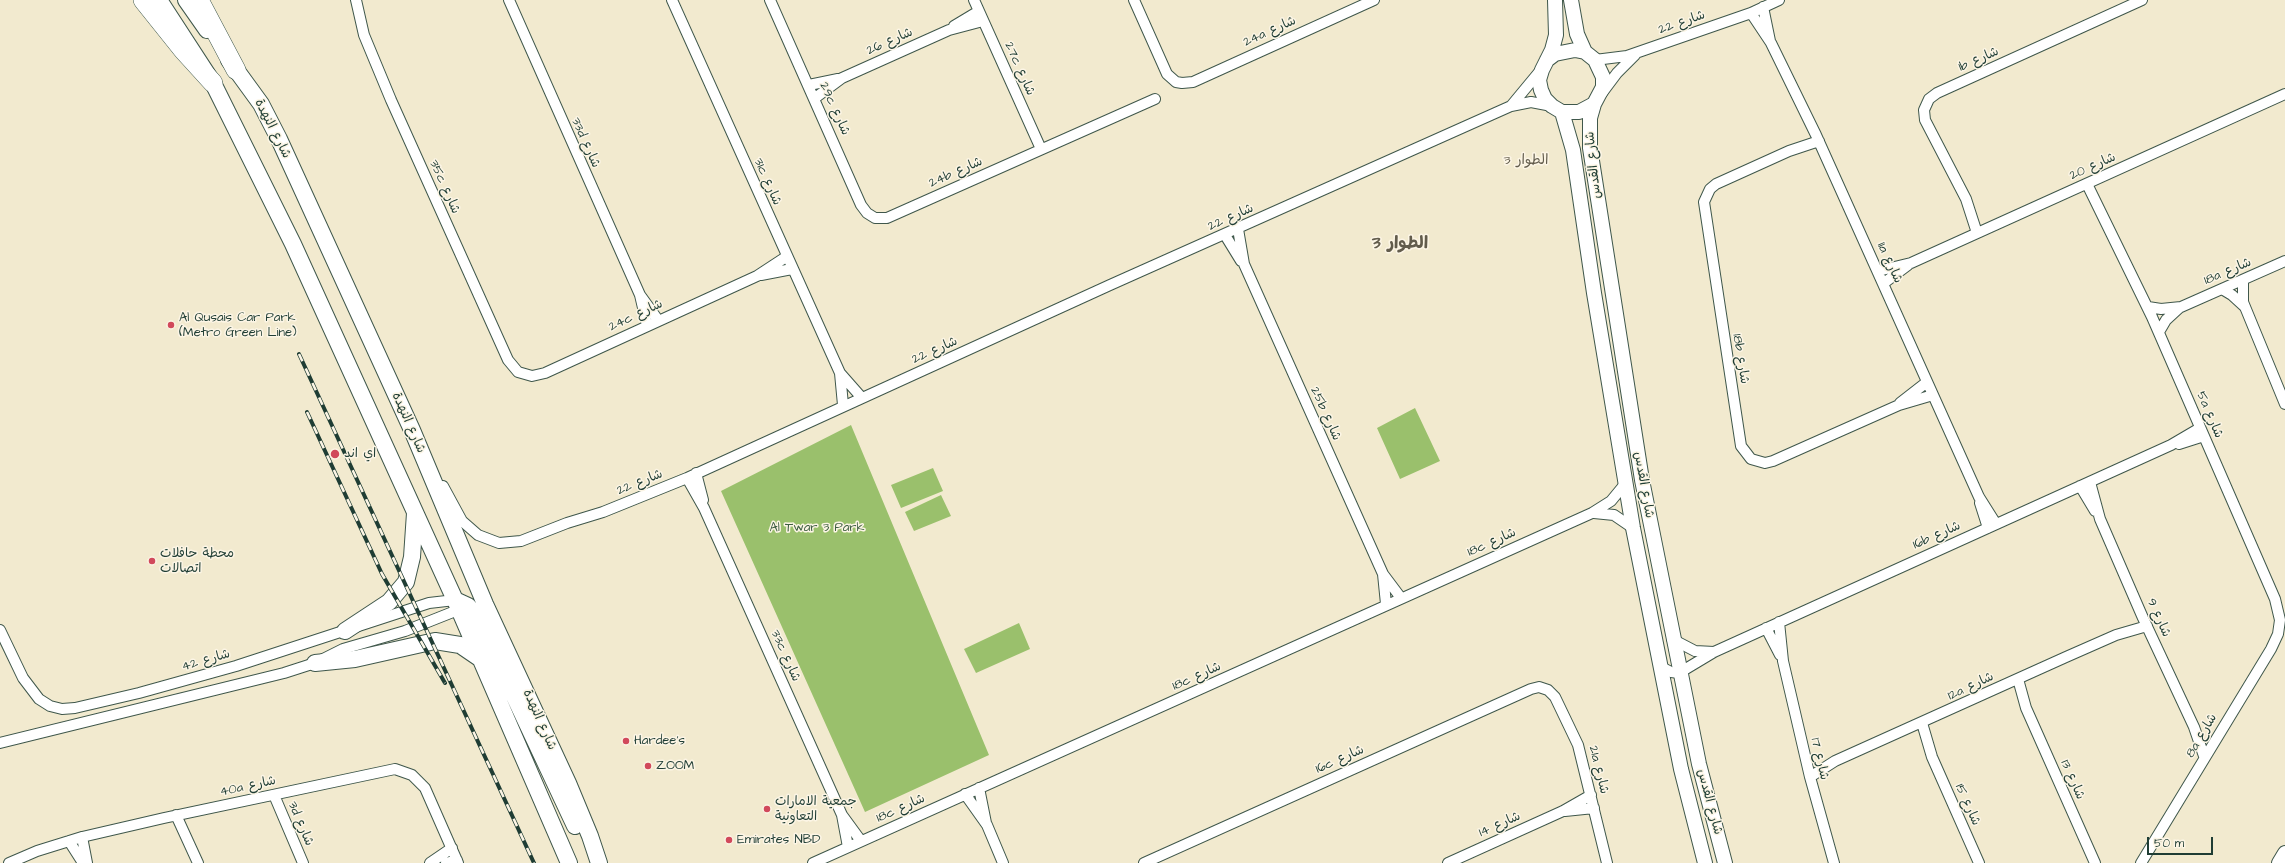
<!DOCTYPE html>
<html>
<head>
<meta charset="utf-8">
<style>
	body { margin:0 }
	#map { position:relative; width:2285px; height:863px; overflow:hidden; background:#f2eacf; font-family:"Architects Daughter",sans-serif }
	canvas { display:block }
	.scale { position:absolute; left:2147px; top:837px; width:66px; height:18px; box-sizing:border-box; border:2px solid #1f3d34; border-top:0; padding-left:5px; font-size:12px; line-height:14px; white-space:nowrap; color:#1f3d34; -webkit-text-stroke:3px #fcf5e5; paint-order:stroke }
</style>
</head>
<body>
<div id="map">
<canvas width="2285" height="863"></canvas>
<div class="scale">50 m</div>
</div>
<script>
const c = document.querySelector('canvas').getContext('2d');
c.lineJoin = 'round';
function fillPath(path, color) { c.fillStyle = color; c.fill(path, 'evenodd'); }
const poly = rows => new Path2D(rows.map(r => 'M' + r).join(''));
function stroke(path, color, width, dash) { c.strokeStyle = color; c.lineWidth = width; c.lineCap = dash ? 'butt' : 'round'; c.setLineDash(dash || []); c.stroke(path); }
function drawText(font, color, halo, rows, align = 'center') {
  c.font = font + ' "Architects Daughter","Playpen Sans Arabic",sans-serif'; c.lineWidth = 3; c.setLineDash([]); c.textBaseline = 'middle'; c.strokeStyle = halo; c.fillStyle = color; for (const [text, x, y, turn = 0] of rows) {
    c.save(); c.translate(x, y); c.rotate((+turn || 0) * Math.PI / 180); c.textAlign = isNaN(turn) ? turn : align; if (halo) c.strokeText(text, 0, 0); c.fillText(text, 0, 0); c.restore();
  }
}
fillPath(poly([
	[1415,408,1440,461,1400,479,1377,428],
	[851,425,989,755,865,812,721,491],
	[933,468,943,491,901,508,891,485],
	[941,495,951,516,914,531,905,512],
	[1019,623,1030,649,976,673,964,649]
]), '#9ac06c');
const street = poly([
	[356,0,364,35,391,100,508,360,518,372,532,376,545,373,757,276,786,257],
	[509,0,640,295,658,320],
	[672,0,840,373,862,398],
	[770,0,861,205,867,213,875,218,887,218,1155,99],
	[974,0,1041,149],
	[1134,0,1167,74,1176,82,1182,83,1193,82,1374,0],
	[1763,7,1770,41],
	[1751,13,1771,43,1816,135,1979,497,1996,524],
	[954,26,979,11],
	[1595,60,1627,56,1751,13,1779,0],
	[809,85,838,79],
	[1602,93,1617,73,1635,55],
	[815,98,842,78,949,30,983,21],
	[1511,106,1540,71],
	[1819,141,1789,151,1716,184,1710,189,1704,202,1741,446,1751,459,1765,463,1773,461,1899,405,1933,395],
	[2087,184,2152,317,2275,599,2280,620,2278,634,2271,649,2141,863],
	[1238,229,1244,264,1383,574,1401,598],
	[1977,233,1966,199,1925,120,1924,110,1929,99,1937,93,2142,0],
	[1225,235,1241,261],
	[1878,271,1911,263,2285,94],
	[761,275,792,269],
	[2243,281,2243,302,2285,404],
	[1884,283,1908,265],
	[2222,289,2232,295,2244,306],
	[640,295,647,325],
	[2148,307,2161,309,2181,307,2285,261],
	[2159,332,2166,320,2179,308],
	[840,373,843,405],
	[1900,403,1927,382],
	[2179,444,2204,436],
	[696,473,703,500],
	[687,478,704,508,842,815,861,841],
	[2090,482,2100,519,2143,618,2194,727,2204,756],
	[443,486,462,521,478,535,499,543,521,541,567,523,603,512,687,478,1110,285,1511,106,1531,102,1552,106],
	[2080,486,2095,511],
	[1980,503,1988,528],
	[1594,513,1614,515,1633,528],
	[1383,574,1386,604],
	[1779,622,1783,661,1810,777,1834,863],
	[1766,628,1780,655],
	[0,630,23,678,39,699,50,706,62,709,75,708,139,693,236,666,429,603,455,600],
	[1672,639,1695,651,1714,652],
	[1659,666,1671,672,1679,673,1714,652,2171,445,2200,428],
	[2018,679,2026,708,2095,863],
	[1922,723,1932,757,1979,863],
	[0,743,284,673,315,663,343,649,405,631,463,608],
	[1810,777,1835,761,2066,657,2116,635,2147,626],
	[979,788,986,823],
	[965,794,987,825,1003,863],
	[274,795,303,863],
	[1565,811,1594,808],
	[176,815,198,863],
	[842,815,848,847],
	[82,837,87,863],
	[69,841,83,863],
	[9,863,37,851,82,837,164,818,395,769,412,775,425,788,458,863],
	[430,863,452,848],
	[446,863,457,860],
	[813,863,1592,513,1611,501,1625,484],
	[1144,863,1531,689,1539,687,1548,690,1555,697,1578,745,1607,863],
	[1448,863,1563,811,1591,795]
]);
const secondary = poly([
	[1571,0,1577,34,1585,52],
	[1547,60,1555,54,1575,50,1585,52,1595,60,1603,77,1603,87,1594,104,1579,112,1562,112,1552,106,1545,99,1541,90,1539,80,1542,70,1552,50,1556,35,1555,0],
	[1594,104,1590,118,1590,148,1642,480,1699,764,1725,863],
	[1562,112,1573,150,1594,293,1633,528,1681,769,1705,863],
	[2279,863,2285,853]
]);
const primary = poly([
	[159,0,213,83,293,244,455,600,569,863],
	[186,0,207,30],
	[229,60,261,104,279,139,412,430,485,604,568,783,590,836,599,863],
	[455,600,468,606,478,619,575,826],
	[345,631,389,602,406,582,412,557,415,513],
	[315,663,355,659,435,641,460,645,482,660]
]);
const highway = poly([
	[143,0,183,50,213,83],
	[199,0,236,70]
]);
stroke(street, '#3f574b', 12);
stroke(secondary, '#3f574b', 16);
stroke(primary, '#3f574b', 18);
stroke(highway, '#3f574b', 20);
stroke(street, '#fff', 10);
stroke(secondary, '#fff', 14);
stroke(primary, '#fff', 16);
stroke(highway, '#fff', 19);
const rail = poly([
	[299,354,534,863],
	[307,412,382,574,445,683]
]);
stroke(rail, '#1f3d34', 4);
stroke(rail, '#fcf5e5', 2.5, [8]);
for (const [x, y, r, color] of [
	[171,325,4,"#d1495b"],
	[335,454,5,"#d1495b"],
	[152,561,4,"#d1495b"],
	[626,741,4,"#d1495b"],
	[648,766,4,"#d1495b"],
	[767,809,4,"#d1495b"],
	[729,840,4,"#d1495b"]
]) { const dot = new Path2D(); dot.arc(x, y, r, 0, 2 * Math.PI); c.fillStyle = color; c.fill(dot); stroke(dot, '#fcf5e5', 1.5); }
drawText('13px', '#1f3d34', '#fcf5e5', [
	["شارع 22",1682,23,-19],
	["24a شارع",1270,32,-24],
	["شارع 26",890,42,-24],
	["1b شارع",1979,60,-24],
	["27c شارع",1019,69,66],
	["29c شارع",834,109,66],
	["شارع النهدة",272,129,63],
	["33d شارع",585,143,66],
	["شارع القدس",1594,165,-96],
	["شارع 20",2093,167,-24],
	["24b شارع",956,173,-24],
	["31c شارع",767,182,66],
	["35c شارع",444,187,66],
	["شارع 22",1231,218,-24],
	["11a شارع",1889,263,65],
	["18a شارع",2228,272,-23],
	["24c شارع",636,316,-25],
	["شارع 22",935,351,-24],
	["18b شارع",1740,359,81],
	["25b شارع",1325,414,66],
	["5a شارع",2209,415,67],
	["شارع النهدة",408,423,66],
	["شارع 22",640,483,-22],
	["شارع القدس",1643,485,80],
	["16b شارع",1937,536,-24],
	["18c شارع",1492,543,-24],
	["شارع 9",2158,618,66],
	["33c شارع",785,656,66],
	["شارع 42",206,661,-16],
	["18c شارع",1197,677,-24],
	["12a شارع",1971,687,-25],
	["شارع النهدة",539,720,66],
	["8a شارع",2202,736,-59],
	["شارع 17",1819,759,77],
	["16c شارع",1340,760,-24],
	["21a شارع",1598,770,76],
	["شارع 13",2072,780,66],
	["40a شارع",248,787,-12],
	["شارع القدس",1709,802,75],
	["شارع 15",1967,805,66],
	["18c شارع",901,809,-24],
	["3d شارع",300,824,67],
	["شارع 14",1500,825,-24]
]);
drawText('13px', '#1f3d34', '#fcf5e5', [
	["Al Qusais Car Park",179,318],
	["(Metro Green Line)",179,333],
	["اي اند",344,454],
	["محطة حافلات",160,554],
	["اتصالات",160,569],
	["Hardee's",634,741],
	["ZOOM",656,766],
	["جمعية الامارات",775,802],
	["التعاونية",775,817],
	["Emirates NBD",737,840]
], 'left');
drawText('13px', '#3e5e42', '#fcf5e5', [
	["Al Twar 3 Park",817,528]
]);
drawText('14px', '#625c4c', '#fcf5e5', [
	["الطوار 3",1526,161]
]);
drawText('bold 17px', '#625c4c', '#fcf5e5', [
	["الطوار 3",1400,244]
]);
</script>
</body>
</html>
